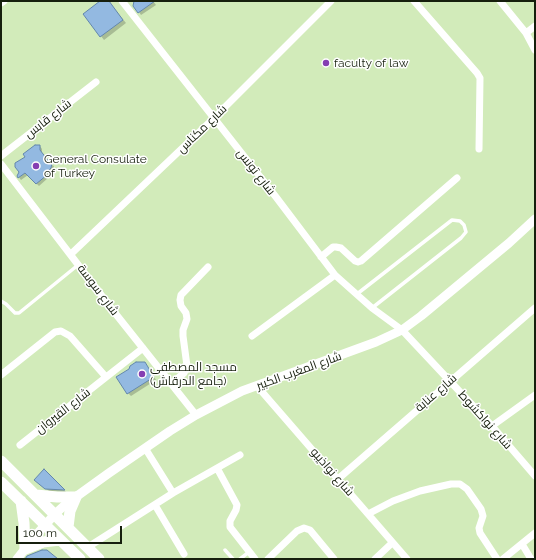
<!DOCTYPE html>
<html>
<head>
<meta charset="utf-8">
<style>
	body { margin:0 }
	#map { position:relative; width:536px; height:560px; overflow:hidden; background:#d2ebba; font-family:Raleway,sans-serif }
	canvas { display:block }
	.frame { position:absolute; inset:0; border:2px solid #161f0d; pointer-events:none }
	.scale { position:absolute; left:16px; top:526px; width:106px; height:18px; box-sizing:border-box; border:2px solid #161f0d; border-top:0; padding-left:5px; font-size:12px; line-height:14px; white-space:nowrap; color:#161f0d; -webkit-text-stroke:3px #fff; paint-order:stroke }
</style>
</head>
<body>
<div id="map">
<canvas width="536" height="560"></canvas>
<div class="frame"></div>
<div class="scale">100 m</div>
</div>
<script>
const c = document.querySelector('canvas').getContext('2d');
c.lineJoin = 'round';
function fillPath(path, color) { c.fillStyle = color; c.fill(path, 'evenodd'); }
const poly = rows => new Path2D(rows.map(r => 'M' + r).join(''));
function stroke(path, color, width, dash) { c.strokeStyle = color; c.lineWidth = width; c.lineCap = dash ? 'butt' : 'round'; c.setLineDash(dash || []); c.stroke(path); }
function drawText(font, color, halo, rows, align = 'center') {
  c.font = font + ' Raleway,Cairo,sans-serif'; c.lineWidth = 3; c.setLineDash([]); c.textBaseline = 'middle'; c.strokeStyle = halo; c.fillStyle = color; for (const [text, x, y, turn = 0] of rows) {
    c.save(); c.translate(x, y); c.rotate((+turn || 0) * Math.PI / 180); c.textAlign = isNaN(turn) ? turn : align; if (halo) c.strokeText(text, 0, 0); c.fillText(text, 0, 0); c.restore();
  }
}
fillPath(poly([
	[102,1,108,1,126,23,104,40,84,14],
	[135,1,153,1,156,5,141,15,139,12],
	[40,146,42,149,42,153,50,164,54,166,53,171,47,177,48,178,39,186,28,175,21,180,18,176],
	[145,363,156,380,131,396,128,393],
	[45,470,66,492,49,491,38,483]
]), '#0003');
const building = poly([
	[100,1,109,1,123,20,100,37,83,14,100,1],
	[134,1,155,1,138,13,133,6,134,1],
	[35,145,40,145,40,150,50,163,52,163,51,168,45,174,47,175,36,184,25,173,18,178,17,176,19,172,15,167,15,163,25,157,23,154,35,145],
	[136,362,145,362,154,377,127,394,116,377,129,369,130,366,136,362],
	[44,469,65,490,45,489,34,480,44,469],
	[42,550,47,550,58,559,25,559,27,556,42,550]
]);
fillPath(building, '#93b9e1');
stroke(building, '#6387ac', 1);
stroke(poly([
	[357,294,452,220,460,221,464,225,466,232,461,238,372,308],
	[1,301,6,304,15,313,19,313,78,265],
	[225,550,233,559],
	[240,559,249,552]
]), '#fff', 3.5);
stroke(poly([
	[122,1,276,197,335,275,372,308,402,330,492,426,535,476],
	[414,1,477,73,480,78,479,149],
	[500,1,526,33,535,50],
	[1,3,4,1],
	[526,33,535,26],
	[1,156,96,82],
	[1,164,115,313,196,415],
	[71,254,214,118,331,1],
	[321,257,333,247,336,247,341,248,355,261,358,262,361,261,457,178],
	[252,336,335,275],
	[1,375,55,332,61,331,70,336,106,377],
	[171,384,184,373,187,366,183,336,183,330,187,319,186,313,181,306,180,300,181,295,208,267],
	[257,386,407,559],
	[492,426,535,395],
	[20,445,143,348],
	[145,448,173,493],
	[217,468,237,505,236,510,230,521,230,527,255,559],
	[338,479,535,308],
	[155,505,184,554],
	[368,514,393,501,420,491,451,484,460,484,467,489,481,509,483,516,479,528,480,533,497,559],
	[522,544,531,559],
	[88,547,173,493,240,455],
	[268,559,297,531,304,528,310,530,334,559],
	[375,559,392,543],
	[503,559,535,533]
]), '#fff', 7);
stroke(poly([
	[17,559,37,534,55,514,66,504,109,473,170,431,196,415,242,391,376,342,402,330,421,316,509,243,535,219]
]), '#fff', 9);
stroke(poly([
	[1,461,99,559],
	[1,482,80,559],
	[36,495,57,497,76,497],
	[21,501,24,523,25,549,43,542,60,540],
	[68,527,70,511,76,497]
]), '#fff', 11);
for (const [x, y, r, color] of [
	[326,63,4,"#853eb2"],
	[36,166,4,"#853eb2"],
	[142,374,4,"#853eb2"]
]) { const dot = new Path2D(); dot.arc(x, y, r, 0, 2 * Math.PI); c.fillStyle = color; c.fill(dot); stroke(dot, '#fff', 1.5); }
drawText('12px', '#161f0d', '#fff', [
	["faculty of law",334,63],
	["General Consulate",44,159],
	["of Turkey",44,173],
	["مسجد المصطفى",150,367],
	["(جامع الدرقاش)",150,381]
], 'left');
drawText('12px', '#161f0d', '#fff', [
	["شارع قابس",48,119,-38],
	["شارع مكناس",202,129,-44],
	["شارع تونس",256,172,52],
	["شارع سوسة",98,290,53],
	["شارع المغرب الكبير",299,371,-20],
	["شارع عنابة",436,393,-41],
	["شارع القيروان",63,411,-38],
	["شارع نواكشوط",485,420,48],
	["شارع نواذيبو",332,472,49]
]);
</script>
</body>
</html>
